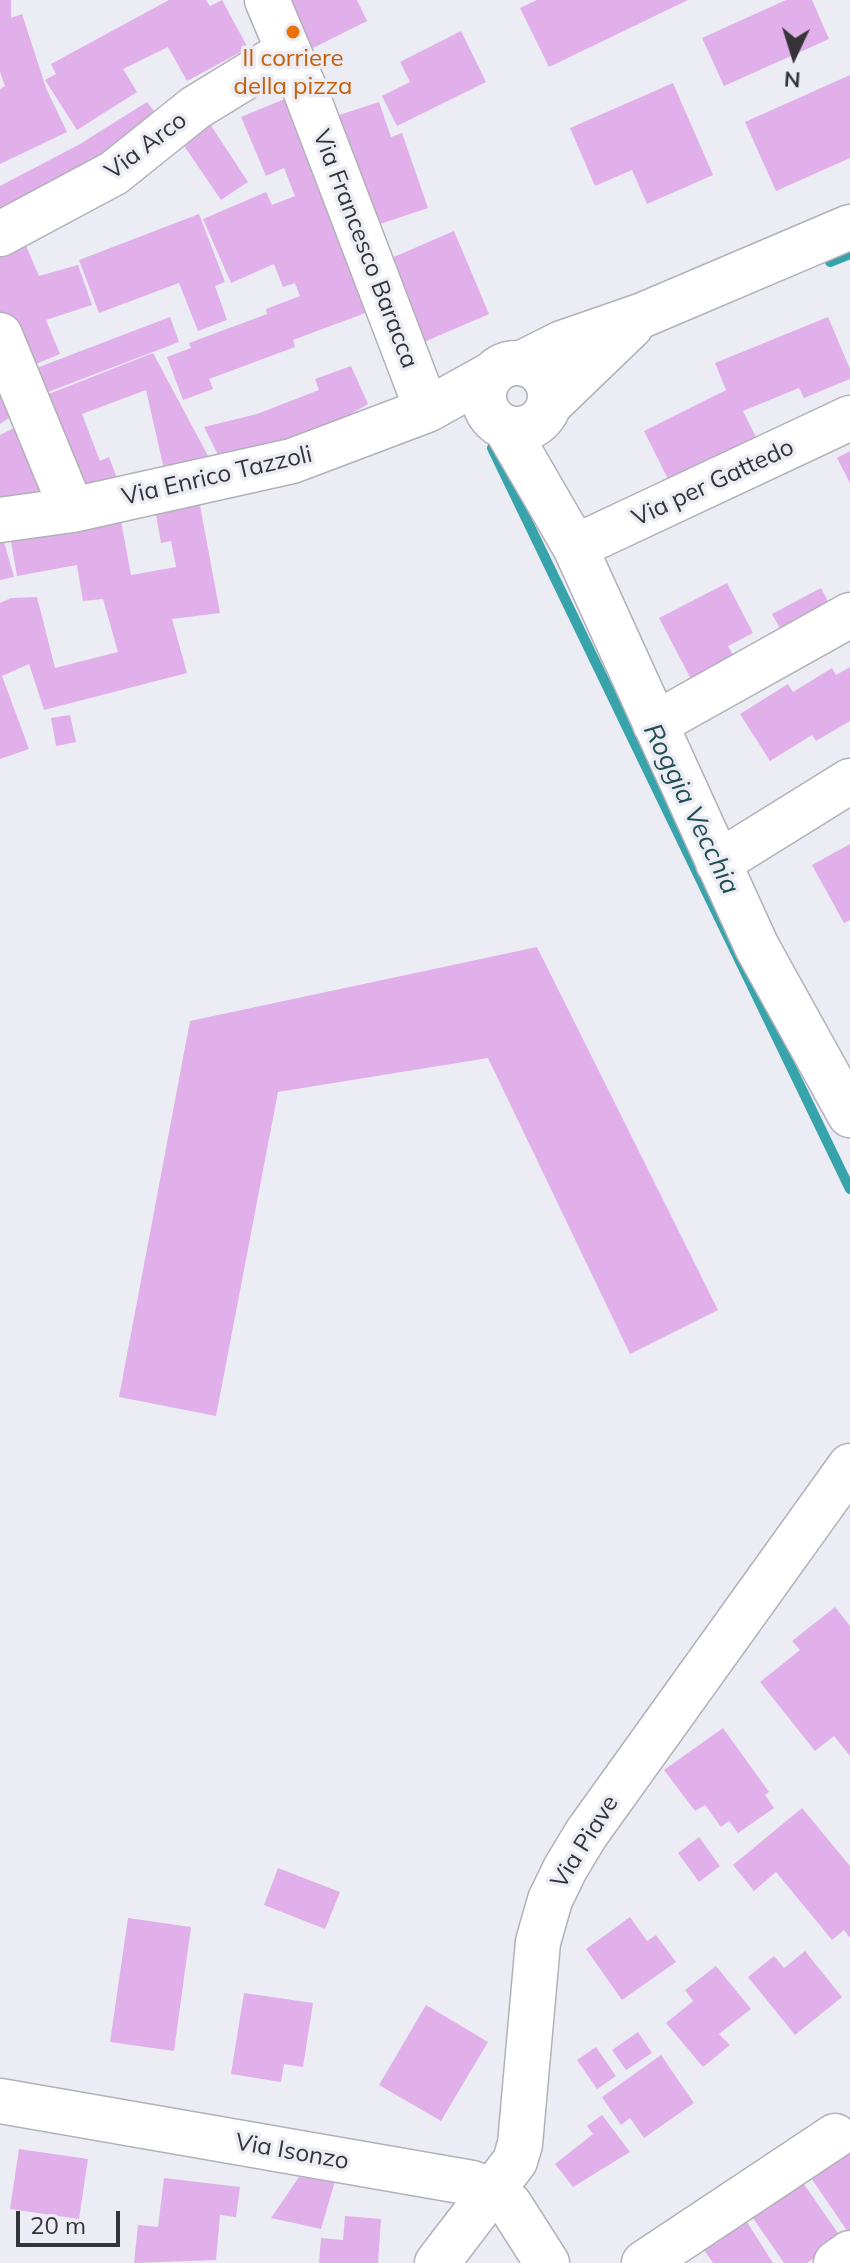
<!DOCTYPE html>
<html>
<head>
<meta charset="utf-8">
<style>
	body { margin:0 }
	#map { position:relative; width:850px; height:2263px; overflow:hidden; background:#ececf5; font-family:Mulish,sans-serif }
	canvas { display:block }
	.north { position:absolute; left:754px; top:16px; width:80px; height:80px; -webkit-text-stroke:6px #ececf5; paint-order:stroke; rotate:184deg; font-size:22px; font-weight:700; line-height:32px; text-align:center; color:#343438 }
	.north::after { content:''; display:block; margin:auto; width:28px; height:36px; background:#343438; clip-path:polygon(50% 0,100% 100%,50% 72%,0 100%) }
	.scale { position:absolute; left:16px; top:2211px; width:104px; height:36px; box-sizing:border-box; border:4px solid #343438; border-top:0; padding-left:10px; font-size:24px; line-height:28px; white-space:nowrap; color:#343438; -webkit-text-stroke:6px #ececf5; paint-order:stroke }
</style>
</head>
<body>
<div id="map">
<canvas width="850" height="2263"></canvas>
<div class="north">N</div>
<div class="scale">20 m</div>
</div>
<script>
const c = document.querySelector('canvas').getContext('2d');
c.lineJoin = 'round';
const poly = rows => new Path2D(rows.map(r => 'M' + r).join(''));
function stroke(path, color, width, dash) { c.strokeStyle = color; c.lineWidth = width; c.lineCap = dash ? 'butt' : 'round'; c.setLineDash(dash || []); c.stroke(path); }
function fillPath(path, color) { c.fillStyle = color; c.fill(path, 'evenodd'); }
function drawText(font, color, halo, rows, align = 'center') {
  c.font = font + ' Mulish,sans-serif'; c.lineWidth = 7; c.setLineDash([]); c.textBaseline = 'middle'; c.strokeStyle = halo; c.fillStyle = color; for (const [text, x, y, turn = 0] of rows) {
    c.save(); c.translate(x, y); c.rotate((+turn || 0) * Math.PI / 180); c.textAlign = isNaN(turn) ? turn : align; if (halo) c.strokeText(text, 0, 0); c.fillText(text, 0, 0); c.restore();
  }
}
stroke(poly([
	[830,262,850,254],
	[492,448,850,1189]
]), '#37a4ab', 10);
fillPath(poly([
	[0,0,11,0,11,18,22,14,46,88,67,132,0,164,0,89,5,86,0,72],
	[169,0,206,0,210,6,222,0,248,48,187,81,168,47,123,69,137,92,77,130,45,80,56,74,51,64],
	[276,0,357,0,367,21,303,53],
	[537,0,688,0,549,67,520,8],
	[786,0,812,0,829,39,724,86,702,38],
	[461,31,486,82,397,126,382,96,410,82,400,62],
	[850,75,850,158,776,191,745,122],
	[673,83,713,175,647,204,632,170,595,186,570,128],
	[292,96,368,312,293,340,295,347,209,379,213,389,183,400,167,357,191,348,189,343,267,314,266,309,300,296,295,283,283,287,274,264,231,283,203,219,266,192,272,205,295,196,284,168,266,176,241,117],
	[147,102,166,127,0,223,0,186,80,144],
	[379,102,391,137,402,133,428,208,362,230,324,120],
	[204,115,248,182,221,200,176,134],
	[199,214,225,282,215,286,227,320,198,331,179,283,99,313,79,260],
	[454,231,489,314,417,345,382,262],
	[21,234,39,276,78,265,92,305,46,320,60,354,19,371,0,322,0,242],
	[170,317,179,342,35,397,26,372],
	[828,317,850,369,850,379,804,398,799,388,743,411,756,437,669,481,644,431,726,390,715,363],
	[153,353,214,467,166,478,146,390,82,414,100,461,109,457,122,491,83,506,41,397],
	[351,366,368,404,340,420,223,465,204,427,257,414,319,390,315,379],
	[0,378,21,410,0,424],
	[26,422,56,484,5,509,0,499,0,435],
	[850,451,850,483,837,458],
	[198,495,220,613,172,619,187,673,44,710,29,664,2,676,29,749,0,759,0,603,11,598,37,597,55,668,118,652,103,599,83,601,77,565,17,576,9,530,119,510,131,575,176,567,171,541,161,543,154,503],
	[0,538,3,538,14,577,0,580],
	[727,583,753,633,728,646,735,659,692,681,659,618],
	[821,588,835,615,787,641,772,614],
	[850,667,850,721,816,741,812,735,770,761,740,714,788,684,793,692,832,668,836,675],
	[70,715,76,742,56,746,51,718],
	[850,844,850,920,844,923,812,865],
	[537,947,718,1310,630,1354,488,1058,278,1092,216,1416,119,1397,190,1021],
	[835,1607,850,1626,850,1756,834,1736,815,1751,760,1682,800,1650,792,1641],
	[723,1728,769,1792,765,1795,774,1808,738,1833,729,1821,721,1827,705,1805,695,1811,664,1770],
	[802,1808,850,1866,850,1938,844,1930,832,1940,776,1872,754,1891,733,1865],
	[699,1837,720,1866,699,1882,678,1853],
	[278,1868,340,1892,325,1929,264,1905],
	[630,1917,647,1941,656,1935,676,1962,622,2000,586,1949],
	[128,1918,191,1927,174,2051,110,2042],
	[805,1951,842,1997,795,2035,748,1977,774,1956,784,1968],
	[716,1966,751,2009,719,2034,730,2045,703,2067,666,2023,693,2001,685,1990],
	[244,1993,313,2003,303,2067,284,2064,281,2082,231,2074],
	[426,2005,488,2042,441,2121,379,2085],
	[638,2032,652,2053,626,2070,612,2050],
	[596,2047,616,2076,597,2089,577,2060],
	[661,2055,694,2103,644,2138,630,2118,621,2125,602,2097],
	[602,2115,630,2152,573,2187,555,2164,593,2134,587,2126],
	[850,2147,850,2235,809,2175],
	[19,2149,88,2159,79,2219,10,2209],
	[299,2177,335,2181,321,2229,271,2218],
	[799,2177,842,2239,807,2263,784,2263,748,2211],
	[164,2178,240,2187,236,2217,220,2215,216,2260,134,2263,138,2225,158,2227],
	[345,2216,381,2219,378,2263,319,2263,321,2238,343,2240],
	[745,2219,773,2263,713,2263,702,2247]
]), '#e1b0ea');
const minor = poly([
	[267,0,305,90,427,410],
	[0,234,114,173,195,108,288,51],
	[0,335,72,510],
	'484 396a33 33 0 1 1 66 0a33 33 0 1 1-66 0Z',
	[522,363,562,343,643,315,850,227],
	[549,405,631,326],
	[506,428,575,547,757,947,850,1115],
	[0,520,72,510,292,461,427,410,492,374],
	[575,547,850,418],
	[655,724,850,615],
	[718,863,850,781],
	[0,2101,472,2183,493,2191,510,2205,547,2263],
	[437,2263,515,2161,520,2144,538,1942,550,1900,565,1869,586,1834,850,1466],
	[644,2263,835,2136],
	[836,2263,850,2253]
]);
stroke(minor, '#b2b1ba', 47);
stroke(minor, '#fff', 44);
for (const [x, y, r, color] of [
	[293,32,8,"#e8710a"]
]) { const dot = new Path2D(); dot.arc(x, y, r, 0, 2 * Math.PI); c.fillStyle = color; c.fill(dot); stroke(dot, '#ececf5', 3); }
drawText('24px', '#c56008', '#ececf5', [
	["Il corriere",293,59],
	["della pizza",293,87]
]);
drawText('24px', '#343438', '#ececf5', [
	["Via Arco",146,146,-37],
	["Via Francesco Baracca",365,249,69],
	["Via Enrico Tazzoli",217,476,-13],
	["Via per Gattedo",713,483,-25],
	["Via Piave",585,1842,-58],
	["Via Isonzo",292,2152,10]
]);
drawText('italic 26px', '#204e51', '#ececf5', [
	["Roggia Vecchia",691,809,64]
]);
</script>
</body>
</html>
